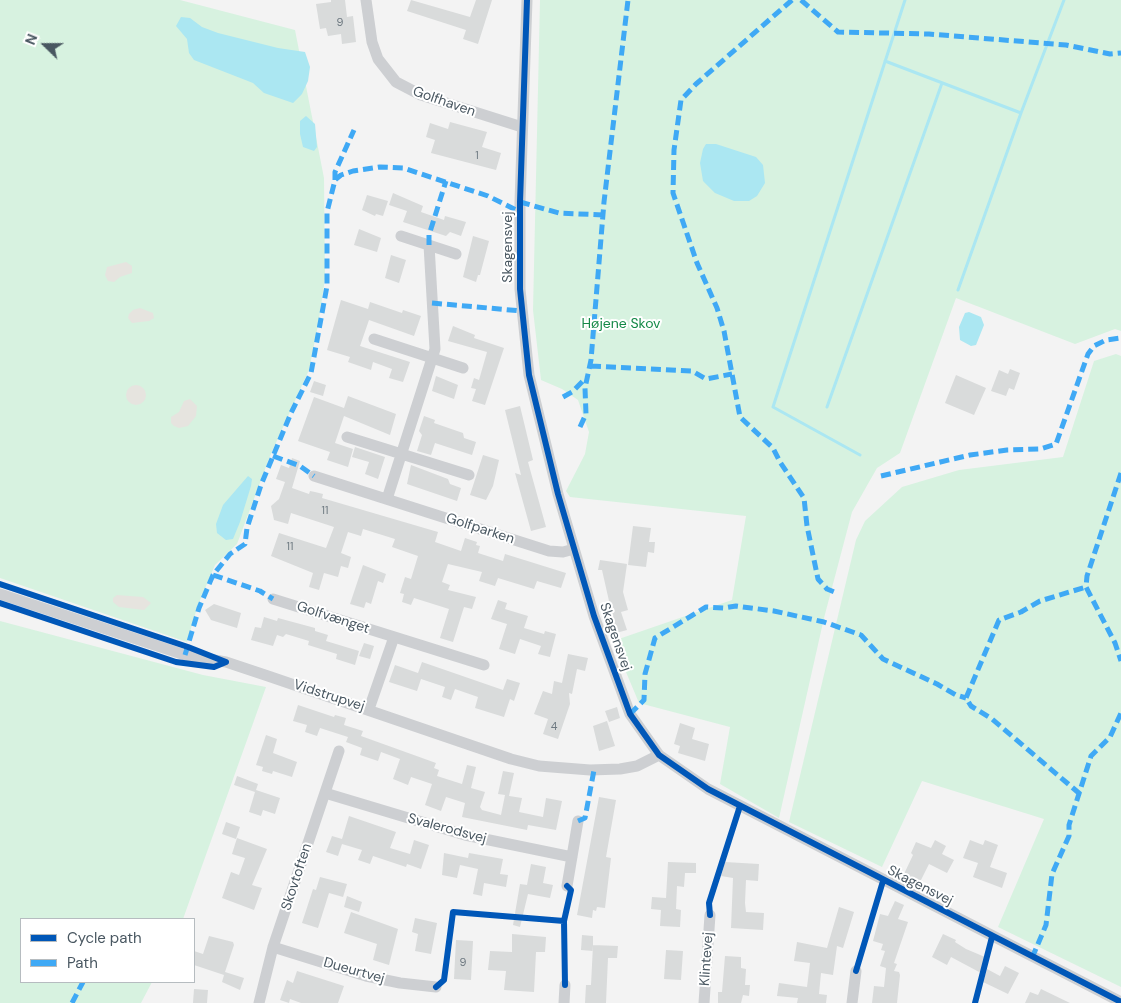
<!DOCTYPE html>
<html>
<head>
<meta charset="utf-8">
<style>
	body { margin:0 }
	#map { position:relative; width:1121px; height:1003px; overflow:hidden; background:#f3f3f3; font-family:"DM Sans",sans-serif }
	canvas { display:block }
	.legend { position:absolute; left:20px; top:918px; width:175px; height:65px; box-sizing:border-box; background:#fff; border:1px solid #b6bcc0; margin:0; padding:6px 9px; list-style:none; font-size:15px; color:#495761 }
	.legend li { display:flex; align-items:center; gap:10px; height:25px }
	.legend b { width:25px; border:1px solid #b6bcc0 }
	.north { position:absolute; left:20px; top:20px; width:50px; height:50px; -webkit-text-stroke:4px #fff; paint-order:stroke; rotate:292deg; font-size:14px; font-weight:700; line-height:20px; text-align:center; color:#495761 }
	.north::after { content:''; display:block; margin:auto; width:18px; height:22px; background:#495761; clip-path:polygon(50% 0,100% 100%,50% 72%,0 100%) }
</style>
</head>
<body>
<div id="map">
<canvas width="1121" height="1003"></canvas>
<ul class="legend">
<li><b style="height:6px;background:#0057b8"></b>Cycle path</li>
<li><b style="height:6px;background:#3fa9f5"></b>Path</li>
</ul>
<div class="north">N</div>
</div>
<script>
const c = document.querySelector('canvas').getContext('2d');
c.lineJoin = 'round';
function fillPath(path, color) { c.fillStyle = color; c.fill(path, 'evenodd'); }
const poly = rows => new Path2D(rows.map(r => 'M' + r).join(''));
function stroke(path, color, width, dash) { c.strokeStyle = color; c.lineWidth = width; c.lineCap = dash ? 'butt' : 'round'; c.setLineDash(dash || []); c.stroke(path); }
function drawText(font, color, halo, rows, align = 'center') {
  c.font = font + ' "DM Sans",sans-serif'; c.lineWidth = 4; c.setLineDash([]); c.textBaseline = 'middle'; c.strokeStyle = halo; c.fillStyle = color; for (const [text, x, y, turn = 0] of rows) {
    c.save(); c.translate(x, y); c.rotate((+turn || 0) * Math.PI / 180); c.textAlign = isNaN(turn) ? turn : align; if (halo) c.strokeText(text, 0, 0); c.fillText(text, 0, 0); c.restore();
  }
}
fillPath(poly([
	[0,0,180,0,295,30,324,178,325,279,318,325,309,370,270,456,237,544,215,565,198,605,187,642,0,578],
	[540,0,1121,0,1121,331,1115,329,1075,344,956,298,900,453,877,468,852,512,824,618,779,818,720,784,730,727,639,703,613,641,732,600,746,516,570,497,566,491,585,454,589,432,578,400,562,389,541,380,533,310],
	[1116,354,1121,356,1121,987,998,927,1044,819,922,781,882,867,789,822,856,540,865,521,902,487,959,470,1063,457,1094,361],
	[0,621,203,675,266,687,183,919,21,919,21,982,152,982,141,1003,0,1003]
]), '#d7f2e0');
fillPath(poly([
	[126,262,132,266,132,273,120,277,114,282,108,281,105,275,107,267],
	[140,308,153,313,154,318,149,321,132,323,128,318,129,314,133,310],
	'126 395a10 10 0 1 1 20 0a10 10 0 1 1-20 0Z',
	[190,399,197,406,196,416,188,426,179,428,174,426,171,423,171,417,179,412,184,401],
	[117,595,143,597,151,603,144,610,119,607,113,602,113,598]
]), '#e6e4df');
fillPath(poly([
	[181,17,190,18,202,27,218,33,278,48,305,52,310,67,308,81,302,94,293,103,264,93,253,83,194,60,189,53,187,39,176,26],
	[306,116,315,124,317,147,314,151,303,147,300,134,300,121],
	[706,144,716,144,756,157,763,165,765,183,757,196,749,201,734,201,715,193,703,181,700,163,703,149],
	[969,312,981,317,984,325,976,345,971,346,960,340,959,327,965,313],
	[248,476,252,479,251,486,240,522,233,539,226,540,217,533,216,524,223,505]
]), '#abe7f2');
stroke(poly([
	[885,61,1021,113,1064,0],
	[958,290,1021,113],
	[827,407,942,83],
	[860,455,773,407,905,0]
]), '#abe7f2', 3);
fillPath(poly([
	[331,0,345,0,347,17,353,16,356,42,342,44,341,34,328,36,326,28,320,29,316,4,331,2],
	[411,0,470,17,476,0,492,0,478,44,463,39,466,30,407,11],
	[450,122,487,132,482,147,501,153,496,170,431,153,435,140,426,137,430,123,448,129],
	[393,193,423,206,421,212,444,220,445,216,466,222,461,236,450,232,446,236,403,222,407,211,389,205],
	[367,195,388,201,383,216,376,214,375,216,362,210],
	[359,229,381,238,377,252,354,245],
	[473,236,489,241,480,275,478,275,476,282,463,277],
	[391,255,406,260,399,283,385,278],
	[341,300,368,309,370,302,402,313,403,310,421,316,414,336,369,320,360,346,410,362,403,382,389,378,392,369,373,362,371,370,348,362,350,357,327,350],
	[453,326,475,335,474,338,504,348,485,405,472,401,476,389,471,388,474,378,479,380,487,352,448,341],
	[1010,369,1020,373,1014,390,1009,388,1006,396,991,391,999,370,1008,374],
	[956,375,986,388,974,415,945,403],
	[436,376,458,385,454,399,432,391],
	[314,381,326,385,323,396,310,392],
	[348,396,396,414,390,435,344,416,335,443,353,449,348,467,327,460,330,452,298,441,314,397,344,408],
	[520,406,533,460,528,462,546,527,531,531,515,473,521,475,505,410],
	[424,416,435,420,434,423,463,433,464,438,476,442,472,455,435,443,431,455,417,451,422,435,419,431],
	[355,447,385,457,378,479,365,474,369,462,352,457],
	[483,455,499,460,493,486,486,500,470,495],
	[292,458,300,461,292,488,309,494,310,491,315,492,323,494,322,498,438,532,435,542,461,551,465,538,477,542,476,545,480,546,478,553,503,561,505,554,566,573,561,588,537,581,534,589,498,578,495,586,479,581,482,572,448,564,442,582,450,585,448,590,476,597,472,609,464,607,453,642,440,638,449,609,414,598,411,605,402,602,404,594,400,593,405,577,411,579,418,556,392,547,395,539,363,529,361,536,348,532,341,553,351,557,348,568,341,566,338,577,324,573,319,590,309,587,313,573,271,556,279,533,326,548,334,527,291,513,288,524,274,520,271,506,279,499,285,482,276,479,281,465,289,468],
	[411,465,448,479,450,484,461,488,457,501,407,484],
	[633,526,651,528,649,542,655,542,654,553,648,552,646,567,628,565],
	[600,560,627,564,623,592,628,610,621,612,627,630,616,633,606,602,609,601,602,570,598,570],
	[363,565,386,574,383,583,378,581,371,604,366,602,364,608,350,604],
	[498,600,507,603,505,609,528,616,524,628,544,634,545,631,556,634,550,657,538,654,541,646,520,639,515,654,499,649,507,624,491,619],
	[214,604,241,613,237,628,211,620,205,610],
	[264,617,277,621,278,618,315,628,315,631,328,635,326,641,359,651,355,665,336,659,337,654,308,645,309,641,286,634,283,637,277,635,273,646,251,640,255,627,261,628],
	[364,643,374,646,370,659,359,656],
	[568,654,588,658,585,671,577,669,572,694,569,693,570,704,558,739,543,734,548,719,534,714,543,691,552,694,554,681,562,683],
	[422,662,503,690,507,679,520,683,514,701,510,699,504,717,475,708,478,697,455,689,451,700,442,697,445,687,421,679,417,691,389,682,395,665,418,673],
	[298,705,334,717,335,715,346,718,344,725,363,731,361,736,436,763,434,768,439,770,437,776,462,784,467,765,476,767,471,788,485,792,480,807,482,810,501,815,505,795,498,794,503,771,514,773,509,796,522,798,519,812,543,817,546,798,562,801,556,830,528,825,527,830,462,817,465,803,446,797,441,811,425,805,432,784,411,777,408,785,393,779,400,759,381,752,378,761,360,755,362,748,346,742,348,737,320,728,317,736,305,732,307,725,293,721],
	[617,707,620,718,609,722,605,711],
	[607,721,615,746,599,751,593,726],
	[680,723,695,728,692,739,709,744,705,761,678,753,680,746,674,744],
	[266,735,277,739,273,753,297,762,292,777,273,771,272,774,262,771,263,767,256,765],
	[237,776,258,784,256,790,280,798,275,814,263,810,261,816,249,812,255,792,234,785],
	[599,797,616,800,606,857,611,858,605,908,597,907,596,911,593,910,592,918,577,915],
	[349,816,396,832,390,848,410,854,414,840,429,845,421,869,407,864,406,867,373,856,370,864,358,860,362,850,342,844,338,856,326,852,332,836,342,839],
	[226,822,240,827,236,839,222,834],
	[237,838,267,849,252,885,262,888,254,910,222,898,231,872,239,875,245,858,232,854],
	[935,840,946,846,942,854,954,860,947,873,929,864,920,882,904,874,913,855,911,853,916,842,931,848],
	[970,840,983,845,985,840,998,845,990,867,1007,873,1002,888,973,877,978,863,963,858],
	[444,853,468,858,469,853,503,859,500,874,508,875,506,887,484,883,482,896,473,894,478,869,460,865,457,878,442,875],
	[668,862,696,863,696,873,685,873,684,887,677,886,676,909,681,910,680,927,660,926,661,910,651,909,652,897,666,898],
	[725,862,759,864,758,881,746,880,745,903,746,912,764,913,763,930,731,928,733,878,721,876],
	[531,864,546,867,543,883,553,885,550,898,528,894,520,927,513,925,520,884,527,885],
	[320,877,347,884,343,897,329,893,318,928,302,923,313,889,316,890],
	[347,896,362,902,359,912,344,907],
	[895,901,904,905,898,919,908,922,894,963,897,964,894,971,899,972,900,975,897,1003,872,1003,874,986,884,987,886,968,880,966,885,951,881,950,883,944,873,941,880,914,888,916],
	[839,907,854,912,843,948,837,946,833,975,821,973,819,994,827,995,826,1003,797,1003,798,998,777,996,779,983,807,987,810,963,794,961,797,942,827,948],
	[351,912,398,929,389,965,373,960,377,944,344,933],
	[415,918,437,923,431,954,415,951,418,934,412,932],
	[512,934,546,937,545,952,536,952,534,992,504,990,506,971,488,970,490,951,512,952],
	[943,934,956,940,955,942,966,949,985,957,981,973,951,957,947,965,932,957],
	[582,935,593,936,593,951,581,950],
	[209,936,233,942,234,945,225,972,244,978,240,990,222,982,224,975,194,965,194,951,203,954],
	[456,940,473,941,471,980,454,979],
	[593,945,618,946,617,958,608,958,606,1003,585,1003,586,985,591,985],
	[666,950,683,951,681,980,664,979],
	[725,956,741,957,741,968,746,969,745,985,750,985,749,996,743,995,741,1003,718,1003,718,992,722,992],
	[1005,966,1019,973,1008,994,983,982,987,969,1000,976],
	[297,971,344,986,338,1003,301,1003,290,999,289,1003,280,1000,287,980,293,983],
	[194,989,208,990,207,1003,193,1003],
	[1041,989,1070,1003,1025,1003,1030,992,1038,995]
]), '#d9dbdb');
stroke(poly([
	[366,0,372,42,378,59,396,82,421,95,522,127],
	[527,0,520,202,520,289,529,375,558,494,594,616,630,714,659,755,708,789,1121,1002],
	[401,236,456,254],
	[374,339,463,368],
	[347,437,469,475],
	[314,476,549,551,563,552,574,549],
	[387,499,435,349,429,245],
	[0,594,185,655,226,662,268,676,511,759,539,766,590,770,620,769,637,766,659,755],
	[273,599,484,665],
	[369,709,394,637],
	[325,793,465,835,572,857],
	[567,886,578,821],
	[273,947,366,976,400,983,436,987],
	[259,1003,273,947,339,751],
	[564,1003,565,985],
	[704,1003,710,915],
	[852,1003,856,971]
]), '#cdcfd2', 11);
stroke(poly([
	[792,0,696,84,681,100,674,150,673,193,697,263,717,308,724,331,740,417,773,448,780,462,804,498,807,526,818,579,827,589,837,593],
	[801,0,838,32,929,34,1066,45,1110,54,1121,53],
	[335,180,335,172,354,130],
	[520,202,559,213,603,215],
	[429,245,429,235,446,181],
	[432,303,522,311],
	[591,366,692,371,706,379,732,374],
	[563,397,572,392,586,378],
	[580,427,586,414,585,388,591,360,604,202,628,0],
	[273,456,300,466,314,476],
	[1121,473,1087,576,1086,587,1115,643,1121,661],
	[881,476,970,455,1007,450,1040,449,1056,444,1088,354,1094,346,1106,340,1121,338],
	[213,575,260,591,273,599],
	[185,655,199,608,213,575,230,554,245,544,247,528,261,485,291,413,311,373,327,286,327,212,335,180,341,175,353,171,380,167,403,168,488,196,520,212],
	[630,714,644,700,645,674,655,638,706,607,724,608,736,606,774,611,824,622,861,635,883,659,937,684,956,695,966,698],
	[1080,794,992,719,971,706,966,698,999,620,1021,612,1040,601,1086,587],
	[578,821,585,818,594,770],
	[1032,958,1046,925,1052,874,1069,836,1069,825,1091,756,1110,737,1121,713],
	[72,1003,83,982]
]), '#3fa9f5', 5, [10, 5]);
stroke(poly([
	[527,0,520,202,520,289,529,375,558,494,594,616,630,714,659,755,708,789,1121,1002],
	[0,584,188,647,226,662],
	[0,603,176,662,214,667,226,662],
	[710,915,709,903,740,806],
	[856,971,883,881],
	[565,985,564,921,571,890,567,886],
	[436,987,444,980,453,912,564,921],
	[975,1003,992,937]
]), '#0057b8', 6);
drawText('11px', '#6e7981', null, [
	["9",340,23],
	["1",477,156],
	["11",325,511],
	["11",290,547],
	["4",554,727],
	["9",463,963]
]);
drawText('14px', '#495761', '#fff', [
	["Golfhaven",444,102,19],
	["Skagensvej",508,247,-90],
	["Golfparken",480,529,18],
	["Golfvænget",333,618,18],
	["Skagensvej",615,637,71],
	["Vidstrupvej",329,696,18],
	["Svalerodsvej",447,829,15],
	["Skovtoften",297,877,-72],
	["Skagensvej",920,886,27],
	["Klintevej",707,959,-86],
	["Dueurtvej",354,971,16]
]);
drawText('14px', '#138846', '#fff', [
	["Højene Skov",621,324]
]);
</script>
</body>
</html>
